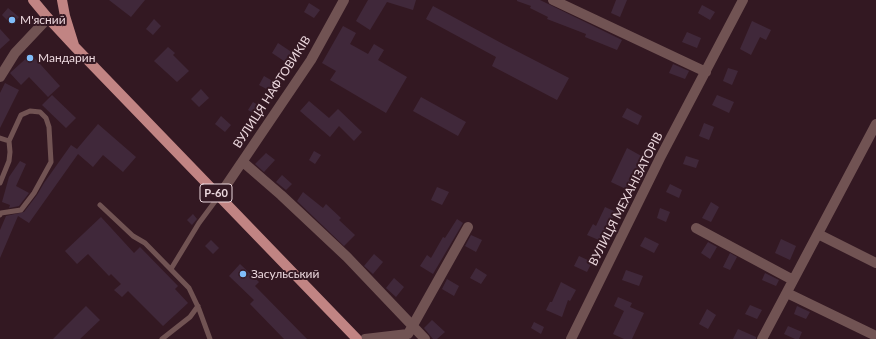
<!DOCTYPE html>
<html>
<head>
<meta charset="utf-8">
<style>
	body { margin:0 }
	canvas { display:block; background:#331822 }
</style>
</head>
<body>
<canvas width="876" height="339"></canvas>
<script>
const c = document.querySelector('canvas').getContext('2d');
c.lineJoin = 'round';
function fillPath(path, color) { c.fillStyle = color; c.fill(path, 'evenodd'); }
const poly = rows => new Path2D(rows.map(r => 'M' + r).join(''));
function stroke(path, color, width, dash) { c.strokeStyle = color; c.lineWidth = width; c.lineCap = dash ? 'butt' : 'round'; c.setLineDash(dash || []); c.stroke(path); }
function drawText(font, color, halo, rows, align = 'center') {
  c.font = font + ' Lato,sans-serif'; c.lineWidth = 4; c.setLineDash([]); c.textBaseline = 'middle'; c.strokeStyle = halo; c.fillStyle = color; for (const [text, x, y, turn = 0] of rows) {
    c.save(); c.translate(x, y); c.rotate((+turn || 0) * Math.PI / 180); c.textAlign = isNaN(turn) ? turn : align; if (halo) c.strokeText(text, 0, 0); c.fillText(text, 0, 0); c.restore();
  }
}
fillPath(poly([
	[109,0,145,0,131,17],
	[368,0,416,0,413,10,387,2,370,30,356,21],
	[517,0,540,0,622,40,617,50,585,37,586,34,547,19,548,17,530,8,531,6,517,1],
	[616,0,627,0,620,17,611,13],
	[309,3,320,10,314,18,304,12],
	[702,5,715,12,710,20,698,13],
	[433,6,503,44,569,78,557,100,492,66,496,57,426,19],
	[8,8,19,17,12,25,2,15],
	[154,19,161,26,153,35,146,29],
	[752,21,771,30,766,40,760,37,751,55,740,49],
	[343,26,356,33,350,44,368,54,374,44,384,50,378,60,407,77,386,113,330,80,336,71,322,63],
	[0,29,10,40,0,49],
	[687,32,701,38,697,48,682,42],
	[278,43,293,53,287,63,272,53],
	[168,47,175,53,173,55,189,71,177,82,154,61],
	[31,54,60,86,48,97,29,77,21,85,10,73],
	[673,64,689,71,685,79,669,73],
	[728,68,738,71,732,85,723,81],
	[264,76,276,83,272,92,259,85],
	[5,83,19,90,0,128,0,93],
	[201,89,209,98,199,107,191,99],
	[52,95,76,118,66,128,42,105],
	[717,95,734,102,729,113,712,105],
	[421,97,466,122,458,136,413,111],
	[309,101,329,118,338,109,362,132,354,141,339,126,330,137,300,111],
	[253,102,263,108,259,116,248,110],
	[627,108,642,116,638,125,622,117],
	[221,116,231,125,225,132,215,124],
	[704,123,714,127,709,140,699,136],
	[98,124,136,157,123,172,103,155,93,167,78,154,29,223,18,216,0,258,0,230,6,216,24,212,37,195,44,183,71,145,77,149],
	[627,148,645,158,628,190,611,182],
	[314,151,321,155,315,164,309,160],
	[266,153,275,160,264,172,255,164],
	[686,156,699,160,696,168,683,164],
	[20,161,26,164,16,186,29,193,19,206,9,208,10,205,2,202,9,177],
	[282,175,292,184,286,190,276,182],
	[670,184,682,190,679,198,666,192],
	[437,187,449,192,442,205,431,200],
	[303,192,323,208,326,204,341,218,339,220,355,235,344,246,297,201],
	[711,202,719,207,711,222,702,218],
	[605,207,616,212,601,241,587,235,593,224,596,226],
	[660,208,670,212,666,222,657,218],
	[193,214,197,219,192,225,187,220],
	[101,217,134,253,140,247,178,286,175,289,188,303,163,326,128,291,122,297,114,290,121,284,111,274,109,276,88,254,77,264,65,251],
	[457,219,463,223,433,274,420,266,427,255,431,258,443,237,445,238],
	[471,235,482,240,476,252,465,246],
	[645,237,659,244,654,253,640,246],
	[781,239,796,246,790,260,775,253],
	[211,240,219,248,213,254,205,246],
	[708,242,717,247,710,259,701,253],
	[730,253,737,257,730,270,723,267],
	[374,254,383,262,373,274,364,266],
	[579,256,592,262,587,272,574,266],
	[240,264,259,282,255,286,307,339,284,339,250,304,254,300,229,276],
	[476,268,487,275,481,284,470,278],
	[626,270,643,276,639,286,622,280],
	[765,273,779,280,776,286,762,280],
	[394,278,404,287,396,297,386,288],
	[447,279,459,286,454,296,442,289],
	[561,282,576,290,570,301,568,300,562,317,546,310,550,302,552,302],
	[618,297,632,303,630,307,644,313,632,339,624,339,613,334,624,311,614,306],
	[750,305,762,310,757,319,745,314],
	[86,306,100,320,80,339,53,339],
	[797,306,810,312,806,319,794,314],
	[707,309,716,315,708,329,699,324],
	[432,320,445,332,437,339,433,339,424,328],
	[534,322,544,327,541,334,531,328],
	[788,326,802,332,799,339,795,339,784,334],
	[738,329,756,337,756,339,733,339]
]), '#40283a');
stroke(poly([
	[0,138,9,141],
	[0,183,9,161,10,152,9,141,21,115,30,111,40,112,46,118,49,127,51,162,34,193,21,210,1,213,0,215],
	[100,205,133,236,145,243,189,288,199,309,210,339],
	[171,269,199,223,219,196],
	[162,339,190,317,198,306]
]), '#715353', 5);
stroke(poly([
	[553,0,706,72],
	[0,77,15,53,48,18],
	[243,162,281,195,347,257,425,339],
	[219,196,311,60,344,0],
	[696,228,793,280],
	[818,234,876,263],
	[787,293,876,336],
	[365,339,408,334,468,227],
	[571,339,660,158,743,0],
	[762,339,876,124]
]), '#715353', 10);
stroke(poly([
	[33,0,48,18,75,47,357,339],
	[62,0,65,16,74,45]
]), '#c18483', 10);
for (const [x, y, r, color] of [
	[12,20,4,"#80bdfa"],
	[30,58,4,"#80bdfa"],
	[243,274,4,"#80bdfa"]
]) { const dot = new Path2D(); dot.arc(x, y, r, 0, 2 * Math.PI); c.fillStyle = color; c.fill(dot); stroke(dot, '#331822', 1.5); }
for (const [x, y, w] of [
	[216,193,32]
]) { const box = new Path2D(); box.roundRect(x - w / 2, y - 9, w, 18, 3); c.fillStyle = '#331822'; c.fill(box); stroke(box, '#ecd8de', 1); }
drawText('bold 11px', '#ecd8de', null, [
	["Р-60",216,193]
]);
drawText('12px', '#ecd8de', '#331822', [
	["М'ясний",20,20],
	["Мандарин",38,58],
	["Засульський",251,274]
], 'left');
drawText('12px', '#ecd8de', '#331822', [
	["ВУЛИЦЯ НАФТОВИКІВ",272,92,-57],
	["ВУЛИЦЯ МЕХАНІЗАТОРІВ",626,199,-63]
]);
</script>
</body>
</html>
